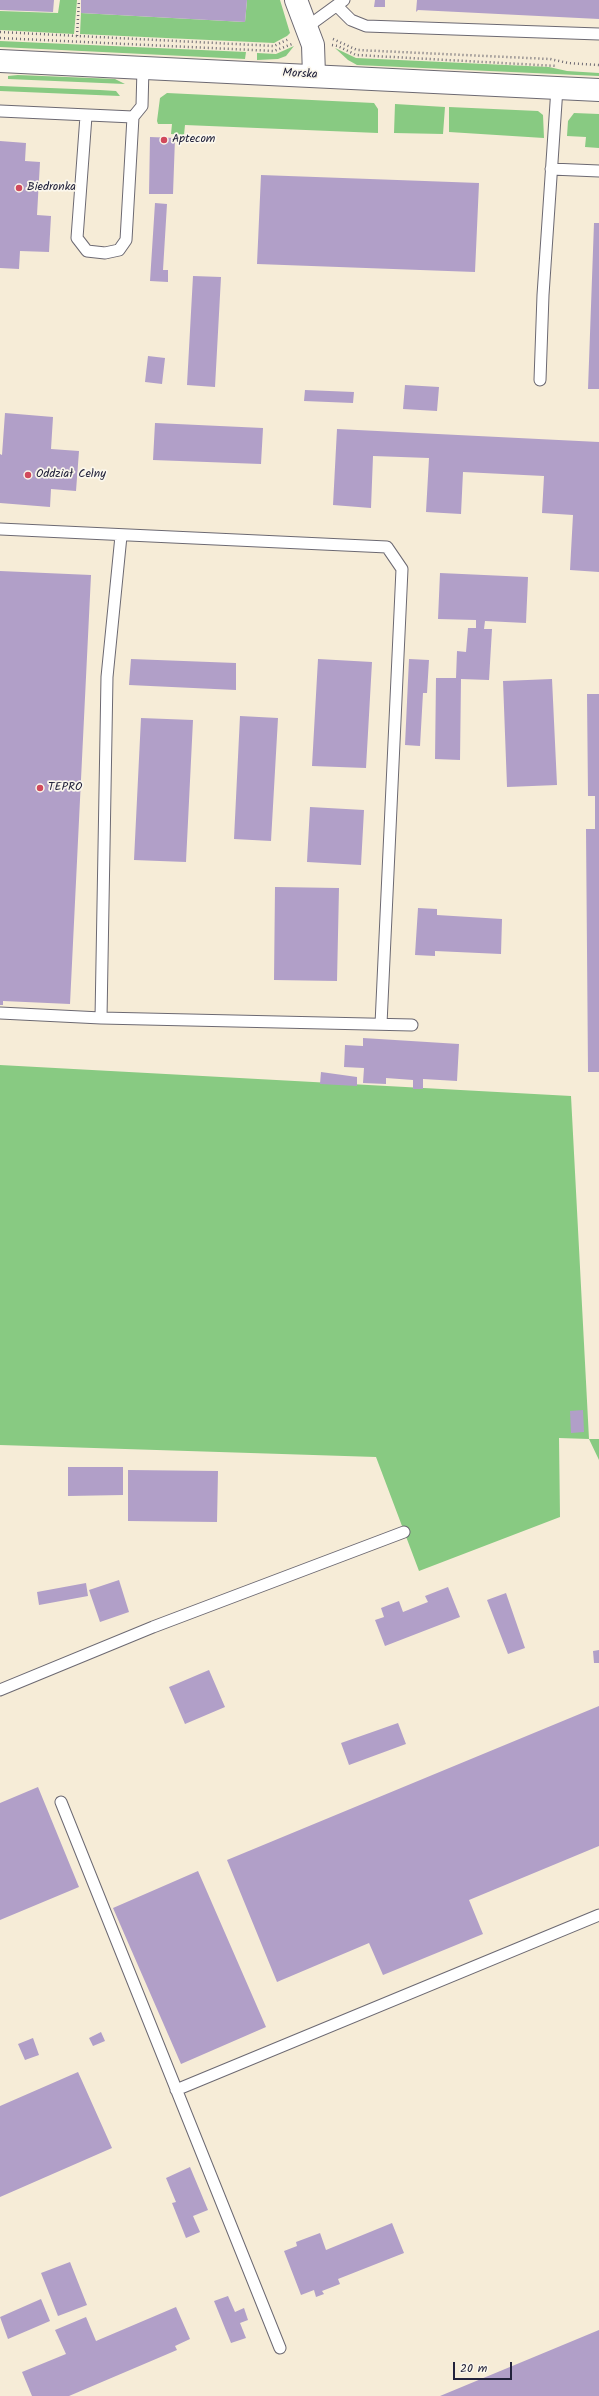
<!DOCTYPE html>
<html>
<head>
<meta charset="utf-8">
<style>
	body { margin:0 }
	#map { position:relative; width:599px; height:2396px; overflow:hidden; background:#f6ecd7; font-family:Kalam,sans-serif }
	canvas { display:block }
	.scale { position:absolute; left:453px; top:2362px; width:59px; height:18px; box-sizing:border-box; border:2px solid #22223b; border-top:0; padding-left:5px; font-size:12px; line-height:14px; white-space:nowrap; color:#22223b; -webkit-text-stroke:3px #fbf7ec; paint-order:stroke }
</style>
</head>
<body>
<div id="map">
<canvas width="599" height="2396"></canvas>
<div class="scale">20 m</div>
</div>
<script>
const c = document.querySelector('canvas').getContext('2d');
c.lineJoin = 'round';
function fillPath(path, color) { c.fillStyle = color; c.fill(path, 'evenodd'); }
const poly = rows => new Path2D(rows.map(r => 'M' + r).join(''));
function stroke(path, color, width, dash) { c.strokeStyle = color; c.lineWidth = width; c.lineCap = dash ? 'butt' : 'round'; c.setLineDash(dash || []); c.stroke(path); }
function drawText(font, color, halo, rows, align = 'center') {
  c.font = font + ' Kalam,sans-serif'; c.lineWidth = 3.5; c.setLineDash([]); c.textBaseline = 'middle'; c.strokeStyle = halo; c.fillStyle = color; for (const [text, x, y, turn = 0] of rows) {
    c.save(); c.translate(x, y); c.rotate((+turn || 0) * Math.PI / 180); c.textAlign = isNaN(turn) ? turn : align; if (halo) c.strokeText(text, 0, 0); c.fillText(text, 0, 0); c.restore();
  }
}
fillPath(poly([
	[60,0,77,0,74,34,0,30,0,11,58,13],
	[247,0,280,0,290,33,287,36,274,43,80,34,81,13,245,22],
	[0,41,246,52,245,59,0,47],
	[294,46,286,56,278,59,257,60,257,53,276,54],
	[335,48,356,58,549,67,567,71,599,73,599,76,357,65,348,60],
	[18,75,115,79,125,84,8,79,8,76],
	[0,86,100,90,116,91,120,96,0,91],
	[167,93,374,103,378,109,378,133,185,125,184,135,171,134,172,124,158,124,157,121,160,98],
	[395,104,445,107,443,134,394,133],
	[449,107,538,111,543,115,544,138,449,132],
	[574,113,599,114,599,148,585,147,586,137,567,136,568,121],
	[0,1065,571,1096,589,1439,599,1439,599,1460,589,1439,559,1438,560,1517,419,1571,376,1457,0,1445]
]), '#88ca82');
fillPath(poly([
	[0,0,54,0,53,12,0,10],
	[81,0,247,0,245,22,81,13],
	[375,0,385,0,385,7,374,7],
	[417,0,599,0,599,19,418,10,416,12],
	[150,137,175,138,173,194,149,194],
	[0,141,26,143,25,161,40,162,37,215,51,216,49,252,20,251,19,269,0,268],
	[261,175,479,183,475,272,257,264],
	[155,203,167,204,163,270,168,270,168,282,150,281],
	[594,223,599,223,599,389,588,389],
	[193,276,221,277,215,387,187,385],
	[148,356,165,358,162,384,145,382],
	[405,385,439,387,437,411,403,409],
	[305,390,354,392,353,403,304,401],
	[5,413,53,417,51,449,79,451,76,491,51,489,50,507,0,503,0,454,2,455],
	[155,423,263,428,261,464,153,460],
	[337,429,599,442,599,572,570,570,573,515,542,513,544,476,463,472,461,514,426,512,429,458,373,456,371,508,333,505],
	[0,571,91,575,70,1004,3,1001,3,1005,0,1005],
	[440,573,528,577,526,623,485,621,484,629,492,629,489,680,461,679,460,760,435,759,436,678,456,678,457,651,466,652,468,628,476,628,476,620,438,619],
	[131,659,236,663,236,690,129,685],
	[318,659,372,662,366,768,312,766],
	[409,659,429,660,427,693,423,693,420,746,405,745],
	[552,679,557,785,507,787,503,681],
	[587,694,599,694,599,1072,588,1072,586,829,595,829,595,796,588,796],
	[240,716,278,718,271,841,234,839],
	[141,718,193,720,186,862,134,860],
	[310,807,364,810,361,865,307,862],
	[275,887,339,888,337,981,274,980],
	[418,908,437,909,437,915,502,919,501,954,435,951,435,956,415,955],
	[363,1038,459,1044,457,1081,423,1079,423,1089,413,1089,413,1080,386,1078,386,1084,363,1083,364,1068,344,1067,345,1045,363,1046],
	[321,1072,357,1077,357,1086,320,1084],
	[583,1410,584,1432,571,1433,570,1411],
	[68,1467,123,1467,123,1495,68,1496],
	[128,1470,218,1471,217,1522,128,1521],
	[119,1580,129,1612,100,1622,89,1590],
	[86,1583,88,1596,39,1605,37,1592],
	[448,1587,460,1617,385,1646,375,1620,384,1617,381,1608,399,1601,403,1612,428,1602,425,1596],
	[506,1593,525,1648,508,1654,487,1600],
	[599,1650,599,1663,594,1663,593,1651],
	[209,1670,225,1707,185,1724,169,1687],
	[599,1706,599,1846,469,1900,483,1934,383,1975,369,1943,277,1982,227,1860],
	[398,1723,406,1744,349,1765,341,1743],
	[38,1787,79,1887,0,1920,0,1803],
	[198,1871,266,2027,181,2064,113,1908],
	[101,2032,105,2041,93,2046,89,2038],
	[33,2038,39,2055,25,2060,18,2044],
	[78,2072,112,2148,0,2197,0,2106],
	[190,2167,208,2210,193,2216,200,2232,186,2238,172,2203,176,2202,166,2178],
	[392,2223,404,2253,338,2279,340,2284,322,2291,324,2294,316,2297,314,2290,301,2295,284,2251,297,2246,296,2242,320,2233,326,2250],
	[70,2262,87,2305,58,2316,41,2273],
	[228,2296,235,2312,244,2308,248,2320,240,2323,246,2338,231,2343,214,2301],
	[41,2299,50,2321,8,2339,0,2317],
	[176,2307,190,2339,175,2346,177,2350,69,2396,32,2396,22,2372,66,2354,55,2330,86,2317,96,2341],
	[599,2330,599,2396,440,2396]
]), '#b19fc8');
const lane = poly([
	[337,6,351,20,366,26,599,34],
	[307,27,344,0],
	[0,111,133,117],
	[86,116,77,238,87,251,105,253,119,250,126,240,133,117,142,106,143,68],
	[551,169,599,171],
	[540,380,543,295,557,88],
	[0,529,387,547,402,569,381,1024],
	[0,1013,101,1018,412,1025],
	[101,1018,107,677,121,536],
	[0,1690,153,1627,404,1532],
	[61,1802,280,2348],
	[176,2090,599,1915]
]);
const street = poly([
	[296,0,313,45,314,75]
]);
const secondary = poly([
	[0,61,599,90]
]);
stroke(lane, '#6c6972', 13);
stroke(street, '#6c6972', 24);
stroke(secondary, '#6c6972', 24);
stroke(poly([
	[0,32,274,46,289,39],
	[77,36,79,0],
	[0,38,274,51,292,44],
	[333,39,357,50,550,59,568,63,599,65],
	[332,45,338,46,356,55,557,66]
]), '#6c6972', 2.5, [1, 3]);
stroke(lane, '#fff', 11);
stroke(street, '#fff', 22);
stroke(secondary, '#fff', 22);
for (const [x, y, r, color] of [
	[164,140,4,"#d1495b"],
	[19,188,4,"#d1495b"],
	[28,475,4,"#d1495b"],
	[40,788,4,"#d1495b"]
]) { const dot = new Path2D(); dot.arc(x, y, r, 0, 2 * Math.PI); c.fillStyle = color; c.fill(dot); stroke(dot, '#fbf7ec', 1.5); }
drawText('12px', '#22223b', '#fbf7ec', [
	["Morska",300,75,3]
]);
drawText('12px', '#22223b', '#fbf7ec', [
	["Aptecom",172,140],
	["Biedronka",27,188],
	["Oddział Celny",36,475],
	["TEPRO",48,788]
], 'left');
</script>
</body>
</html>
